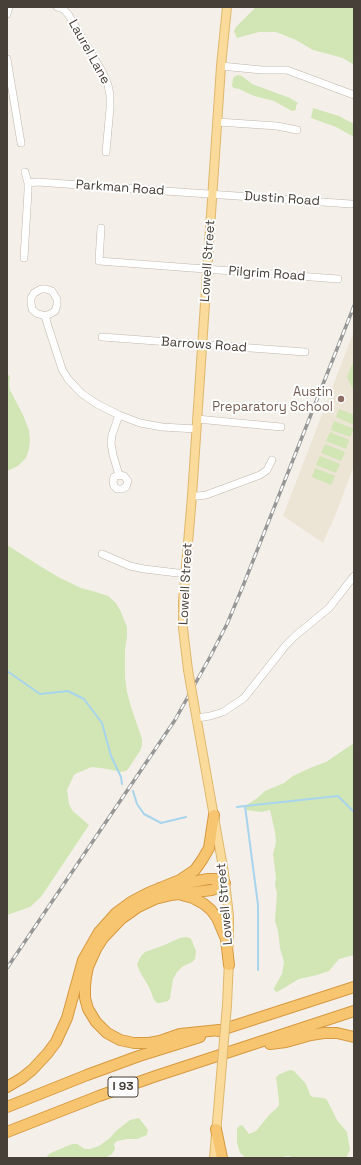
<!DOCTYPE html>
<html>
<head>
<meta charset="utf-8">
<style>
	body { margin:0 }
	#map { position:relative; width:361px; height:1165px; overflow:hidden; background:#f4f0e9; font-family:"Space Grotesk",sans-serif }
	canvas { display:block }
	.frame { position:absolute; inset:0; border:8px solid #474038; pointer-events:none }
</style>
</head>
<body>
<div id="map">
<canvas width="361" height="1165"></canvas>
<div class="frame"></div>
</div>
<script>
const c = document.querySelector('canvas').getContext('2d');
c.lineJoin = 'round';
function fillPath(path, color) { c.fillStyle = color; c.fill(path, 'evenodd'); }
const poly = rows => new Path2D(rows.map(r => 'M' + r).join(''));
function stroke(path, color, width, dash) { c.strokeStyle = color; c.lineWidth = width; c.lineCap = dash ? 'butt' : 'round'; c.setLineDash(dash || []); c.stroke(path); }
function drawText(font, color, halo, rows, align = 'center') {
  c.font = font + ' "Space Grotesk",sans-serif'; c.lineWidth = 4; c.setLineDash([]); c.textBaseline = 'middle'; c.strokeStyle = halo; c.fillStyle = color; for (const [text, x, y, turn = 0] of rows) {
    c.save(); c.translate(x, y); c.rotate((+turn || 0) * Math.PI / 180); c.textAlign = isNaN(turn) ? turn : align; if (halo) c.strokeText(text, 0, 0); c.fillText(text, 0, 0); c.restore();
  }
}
fillPath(poly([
	[354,331,354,466,335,516,323,543,283,516]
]), '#ece4d4');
fillPath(poly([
	[256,7,354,7,354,65,343,58,313,50,296,40,276,32,259,32,237,38,234,31,236,27],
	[237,75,242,76,252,84,290,98,298,103,296,106,296,110,292,111,274,101,254,96,239,89,234,88,232,86,233,78],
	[313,108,339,116,354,124,354,137,336,127,311,118],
	[354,360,354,388,352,387,347,377],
	[7,373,10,377,9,384,10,390,23,415,29,430,30,440,29,449,26,458,18,466,7,471],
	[339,409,354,415,354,425,336,417],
	[334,421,354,429,350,437,331,430],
	[330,432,349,440,346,449,326,441],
	[325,444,345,452,341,461,321,453],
	[320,456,340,464,336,473,316,465],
	[315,468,335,476,331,485,312,477],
	[7,545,40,566,60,578,81,588,96,592,108,596,116,603,121,612,127,627,127,637,125,650,125,677,127,692,131,707,142,739,142,745,140,751,128,769,126,771,120,772,108,769,92,767,77,773,74,775,67,790,69,804,72,810,74,812,89,825,41,897,30,907,7,915],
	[354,743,354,955,339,959,329,971,317,975,299,979,277,992,274,990,274,988,282,974,284,962,280,948,278,931,275,921,277,893,275,885,276,878,273,854,276,842,275,832,270,810,262,812,252,811,247,810,245,806,256,799,265,791,284,783,293,776,310,768,326,762],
	[186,937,190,938,192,941,196,951,195,959,192,962,182,967,177,972,173,979,170,998,168,1001,160,1003,157,1003,154,1000,149,987,140,972,137,965,138,962,141,956,145,952,162,946,180,938],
	[290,1070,294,1071,306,1084,310,1095,313,1097,324,1098,327,1100,337,1120,347,1132,350,1150,346,1158,295,1158,288,1156,277,1158,246,1158,240,1153,237,1143,237,1129,239,1126,242,1125,249,1134,256,1131,270,1114,277,1108,279,1105,279,1101,277,1085,276,1078,278,1075,287,1071],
	[139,1118,148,1130,147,1135,137,1139,127,1139,117,1141,114,1144,115,1149,112,1154,105,1158,94,1157,91,1158,46,1158,49,1154,53,1152,72,1144,77,1144,85,1149,90,1149,99,1146,110,1138,116,1131,130,1120]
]), '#d1e6b4');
stroke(poly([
	[7,671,40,694,68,691,84,699,102,723,111,756,121,777,122,784],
	[133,791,137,804,144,814,161,823,186,817],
	[245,806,338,796,354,812],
	[237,807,245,806,258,905,258,970]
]), '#a8d4ed', 2);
const minor = poly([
	[57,7,63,9,68,14,103,73,108,85,110,95,110,108,106,152],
	[7,14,9,7],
	[7,59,21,143],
	[221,66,262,70,287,70,354,95],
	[218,122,277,126,297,130],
	[28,183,37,182,351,204],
	[101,228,99,261,338,279],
	[24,258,28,191,28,183,25,172],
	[45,316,36,313,32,309,31,303,31,298,34,293,41,289,46,289,52,291,57,299,57,305,55,311,50,314,45,316,48,326,62,369,68,379,81,393,97,404,119,415,140,423,162,427,196,429],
	[102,337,305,352],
	[197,419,281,427],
	[119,475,124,476,128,481,126,487,122,489,117,489,114,486,113,482,114,477,119,475,113,455,111,443,112,435,119,415],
	[192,496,198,496,206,495,260,475,267,470,272,460],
	[102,554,130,566,144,569,186,574],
	[197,718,210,716,223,712,244,698,286,645,295,636,329,608,354,576]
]);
const major = poly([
	[188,670,183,628,183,601,192,496,221,66,227,7],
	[194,704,224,873,229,916,229,945],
	[227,1005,229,960],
	[214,1158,221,1075]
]);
const highway = poly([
	[160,888,208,879,218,879,225,883,219,887,212,890,171,895,155,899,138,907,121,919,103,938,96,949,88,967,86,977,85,987,85,998,88,1009,96,1022,107,1033,120,1040,134,1043,149,1043,160,1041,180,1034,219,1030],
	[182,895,193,898,204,904,211,910,217,918,226,939,229,965],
	[218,1031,354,987],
	[270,1044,286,1042,311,1035,324,1033,337,1033,354,1037],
	[7,1087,22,1078,32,1070,47,1054,56,1042,67,1018,83,960,99,932,116,913,131,902,148,893,180,880,195,870,202,860,209,848,214,815],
	[7,1107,87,1075,139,1056,200,1037],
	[216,1129,222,1158],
	[7,1132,99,1096,156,1076,354,1011]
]);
stroke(minor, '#bfb7ac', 8);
stroke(major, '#dfb76c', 10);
stroke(highway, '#d79940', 12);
stroke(minor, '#fff', 7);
stroke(major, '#fadb9c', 8);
stroke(highway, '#f7c570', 10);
const rail = poly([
	[7,968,175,720,210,657,227,624,243,586,354,306]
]);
stroke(rail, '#979797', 3.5);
stroke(rail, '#fff', 2, [6]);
const majorBridge = poly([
	[188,670,194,704],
	[221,1075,227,1005]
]);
stroke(majorBridge, '#dfb76c', 10, []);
stroke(majorBridge, '#fadb9c', 8);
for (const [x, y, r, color] of [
	[341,399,4,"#8d6e63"]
]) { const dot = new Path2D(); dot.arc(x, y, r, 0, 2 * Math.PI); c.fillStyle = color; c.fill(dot); stroke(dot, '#fff', 1.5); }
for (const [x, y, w] of [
	[123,1087,30]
]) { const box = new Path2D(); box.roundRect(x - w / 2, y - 10, w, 20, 3); c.fillStyle = '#fff'; c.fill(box); stroke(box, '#474038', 1); }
drawText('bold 12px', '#474038', null, [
	["I 93",123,1087]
]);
drawText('13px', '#474038', '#fff', [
	["Laurel Lane",89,52,61],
	["Parkman Road",120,188,4],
	["Dustin Road",282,199,4],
	["Lowell Street",208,261,-86],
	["Pilgrim Road",267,274,4],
	["Barrows Road",204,345,4],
	["Lowell Street",186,584,-87],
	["Lowell Street",225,904,-95]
]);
drawText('13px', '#785e54', '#fff', [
	["Austin",333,392],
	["Preparatory School",333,407]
], 'right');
</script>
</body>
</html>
